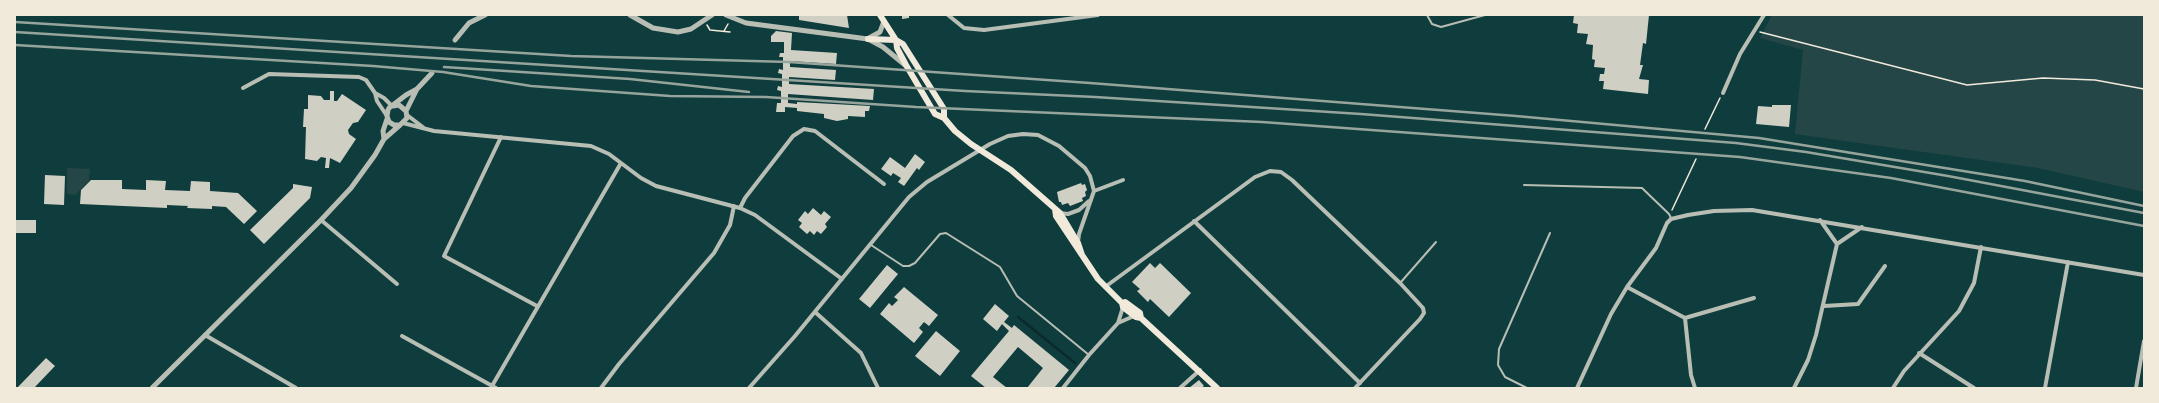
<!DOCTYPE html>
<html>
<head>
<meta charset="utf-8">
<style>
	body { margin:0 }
	#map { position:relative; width:2159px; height:403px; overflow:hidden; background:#0f3d3e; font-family:"Varela Round",sans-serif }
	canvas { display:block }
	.frame { position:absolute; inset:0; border:16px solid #f1e9da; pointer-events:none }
</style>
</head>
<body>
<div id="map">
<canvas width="2159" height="403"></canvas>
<div class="frame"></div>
</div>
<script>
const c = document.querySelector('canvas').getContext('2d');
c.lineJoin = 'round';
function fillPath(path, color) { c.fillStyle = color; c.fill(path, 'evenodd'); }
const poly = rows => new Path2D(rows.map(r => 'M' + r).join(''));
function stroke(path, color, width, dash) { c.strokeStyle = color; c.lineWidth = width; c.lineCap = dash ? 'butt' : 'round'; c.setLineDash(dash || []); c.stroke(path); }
fillPath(poly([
	[1772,15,2144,15,2144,192,2038,168,1795,134,1803,50,1760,38],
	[67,168,90,169,89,181,75,195,67,194]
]), '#244646');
stroke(poly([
	[1018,317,1075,363]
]), '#0a2a2b', 2.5);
fillPath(poly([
	[799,15,847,15,849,28,799,20],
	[902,15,909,15,909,18,902,19],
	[1574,15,1649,15,1646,44,1643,43,1640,65,1643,65,1639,79,1649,80,1648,94,1603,89,1604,81,1599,81,1600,74,1604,74,1605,68,1594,67,1595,60,1592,59,1593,45,1586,44,1588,34,1577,33,1578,24,1573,23],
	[776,31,792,33,791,50,837,53,836,64,790,61,790,67,836,70,835,80,789,77,789,84,874,89,873,100,788,94,788,103,797,104,797,102,870,106,869,111,865,111,865,117,848,116,848,119,837,121,824,118,824,114,797,111,797,108,785,107,785,112,776,112,777,103,781,103,781,91,777,90,778,86,782,87,782,74,778,73,779,69,783,70,783,57,779,57,780,53,784,53,784,42,771,42,771,36],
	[330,91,334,91,334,101,337,101,342,94,366,110,358,122,353,123,348,130,349,134,356,139,340,163,330,158,329,168,325,168,326,158,321,157,317,161,305,159,306,127,303,127,304,109,308,109,308,95,321,96,324,100,330,100],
	[1772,105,1791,105,1789,127,1756,124,1758,106,1772,107],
	[915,154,925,162,919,170,917,168,904,186,898,182,901,178,893,173,891,176,881,169,890,157,905,168],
	[45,175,65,176,64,205,44,204],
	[91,180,122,180,122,189,146,190,146,180,166,181,165,190,190,191,191,181,210,182,210,191,238,193,257,211,244,224,226,207,212,206,212,209,187,208,188,206,167,205,167,208,80,204,81,190],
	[1081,183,1082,185,1085,184,1087,190,1085,192,1086,196,1082,198,1083,201,1070,206,1068,203,1062,205,1061,202,1059,202,1057,192],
	[293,184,312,187,310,198,264,244,250,230,293,188],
	[813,208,821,215,824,211,831,217,825,224,827,227,821,234,817,231,814,235,810,231,807,234,799,227,802,223,798,220,805,211,808,214],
	[15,220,36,220,36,233,15,233],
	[1150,263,1155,268,1160,263,1191,293,1169,317,1150,299,1148,302,1137,291,1140,289,1132,282],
	[887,265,898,274,870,308,859,299],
	[904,287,938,315,929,326,924,322,919,328,923,332,914,343,880,314,889,303,892,306,898,300,894,297],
	[995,304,1009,316,1004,322,1012,328,1014,325,1069,370,1054,388,1027,388,1043,368,1018,347,993,377,1007,388,986,388,971,376,1009,331,1002,324,997,331,983,319],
	[936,331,960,351,940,376,915,356],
	[46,358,55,366,34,388,17,388],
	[1199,380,1204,386,1201,388,1189,388]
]), '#cfcfc3');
stroke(poly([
	[707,25,710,30,730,32],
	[724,31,728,24],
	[1760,32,1967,85,2043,78,2095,80,2144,89],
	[1705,129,1720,98],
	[1672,210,1696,159]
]), '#f1e9da', 1.5);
stroke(poly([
	[1427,15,1432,24,1441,27,1485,15],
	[1524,185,1642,188,1669,214,1671,218],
	[871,245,903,266,909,266,915,263,940,234,946,233,1000,267,1017,296,1089,355],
	[1401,282,1436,242],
	[1527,388,1505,377,1498,365,1499,349,1550,233]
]), '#b8beb3', 2);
stroke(poly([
	[948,15,964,28,984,30,1098,15],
	[243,88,269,74,359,77,366,80,375,93,384,98,392,106],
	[375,93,377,101,387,116],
	[1723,93,1740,54,1764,15],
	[407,115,424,128],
	[403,123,434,131,591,146,609,154,641,178,656,186,740,208,755,215,842,279],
	[501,137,444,256,537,306],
	[1094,191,1123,180],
	[740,208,745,198,793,136,804,129,815,131,884,184],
	[1060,213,1068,214,1079,210,1089,201],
	[321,220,397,284],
	[1194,221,1360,383],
	[1837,244,1862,227],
	[1105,287,1255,177,1270,171,1281,172,1292,180,1400,283,1423,308,1424,313,1420,319,1355,388],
	[1627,287,1685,318,1691,375,1695,388],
	[1824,306,1858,304,1885,266],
	[815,312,861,353,878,388],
	[1685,318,1754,298],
	[1118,323,1123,307],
	[205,335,296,388],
	[402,336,496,388],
	[1919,353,1974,388],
	[492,386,621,163],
	[601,388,619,364,714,253,730,225,734,206],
	[749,388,795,336,909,197,927,182,990,144,1008,136,1023,134,1038,135,1059,146,1085,168,1090,176,1094,191,1079,234,1078,242],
	[1063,388,1089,355,1118,323,1134,316],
	[1180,388,1200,370],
	[1577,388,1611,314,1627,287,1656,248,1667,223,1671,219,1688,215,1714,211,1752,210,2144,275],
	[1794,388,1808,360,1816,335,1837,244,1820,220],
	[1893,388,1904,371,1959,311,1974,283,1981,247],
	[2045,388,2068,262],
	[2136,388,2144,341]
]), '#b8beb3', 4);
stroke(poly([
	[630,15,653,28,678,32,691,29,712,15],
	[726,15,746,23,868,39,883,47,905,65],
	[869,38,880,32,884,21],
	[455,40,469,23,485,15],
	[393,106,399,105,406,111,407,118,400,125,394,125,389,122,387,116,388,110,389,108,406,95,417,89,432,73],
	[406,111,417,89],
	[384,139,383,131,387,119],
	[152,388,321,220,351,188,375,155,384,139,400,125]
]), '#b8beb3', 5);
stroke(poly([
	[880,15,896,40,897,48,906,65,935,114,944,118,955,131,971,144,1011,170,1060,213,1078,243,1082,255],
	[868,39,896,40,903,44,944,109,944,118],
	[1055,209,1056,216,1098,279,1122,303,1123,307,1136,317,1141,318],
	[1122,303,1125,302,1140,313,1141,318,1217,388]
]), '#f1e9da', 6);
stroke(poly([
	[15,22,571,56,789,62,1090,83,1516,116,1759,138,2025,181,2144,206],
	[15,32,965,91,1095,97,1361,114,1736,143,1806,152,1948,176,2144,213],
	[15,45,373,66,443,72,531,86,670,96,766,97,916,107,1262,122,1740,157,1891,178,2144,226],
	[444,67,630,79,749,92]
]), '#97a49c', 2.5);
</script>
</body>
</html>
